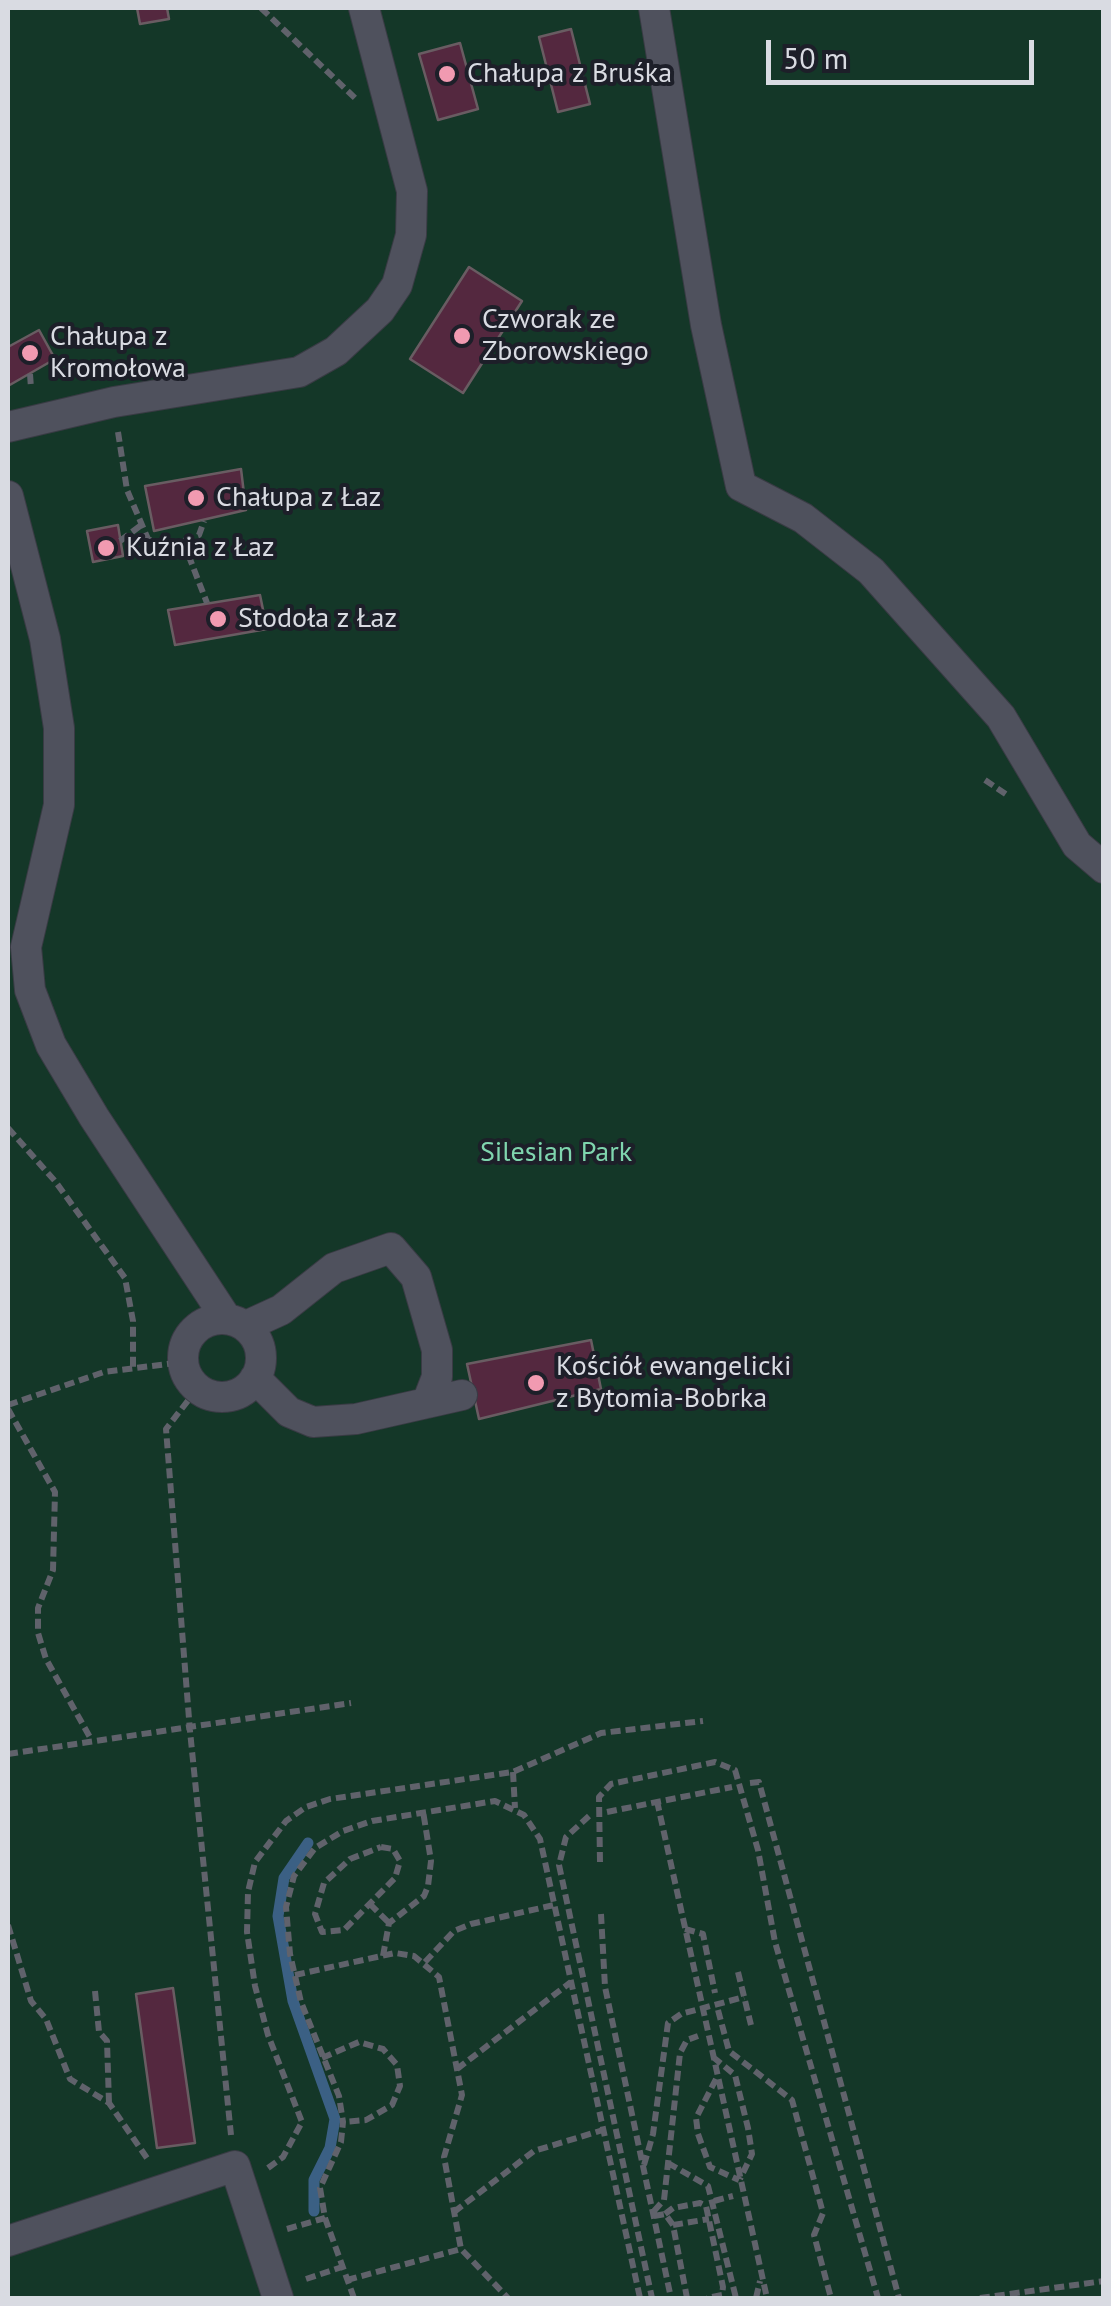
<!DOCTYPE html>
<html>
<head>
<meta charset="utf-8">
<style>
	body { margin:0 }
	#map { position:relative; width:1111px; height:2306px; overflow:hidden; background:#1d1f29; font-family:"PT Sans",sans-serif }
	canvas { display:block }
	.frame { position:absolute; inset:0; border:10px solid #d9dbe2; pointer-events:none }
	.scale { position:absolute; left:766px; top:40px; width:268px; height:45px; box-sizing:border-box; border:5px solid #d9dbe2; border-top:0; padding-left:12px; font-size:30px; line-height:35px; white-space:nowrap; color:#d9dbe2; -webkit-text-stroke:8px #1d1f29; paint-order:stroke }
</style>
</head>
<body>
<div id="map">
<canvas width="1111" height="2306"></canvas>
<div class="frame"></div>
<div class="scale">50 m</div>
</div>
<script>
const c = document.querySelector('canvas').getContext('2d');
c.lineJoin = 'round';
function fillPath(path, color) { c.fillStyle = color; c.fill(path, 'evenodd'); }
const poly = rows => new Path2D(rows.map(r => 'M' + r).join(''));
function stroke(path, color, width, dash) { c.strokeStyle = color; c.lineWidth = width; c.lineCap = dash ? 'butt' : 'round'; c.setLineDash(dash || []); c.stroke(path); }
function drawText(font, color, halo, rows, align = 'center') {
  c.font = font + ' "PT Sans",sans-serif'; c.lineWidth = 8; c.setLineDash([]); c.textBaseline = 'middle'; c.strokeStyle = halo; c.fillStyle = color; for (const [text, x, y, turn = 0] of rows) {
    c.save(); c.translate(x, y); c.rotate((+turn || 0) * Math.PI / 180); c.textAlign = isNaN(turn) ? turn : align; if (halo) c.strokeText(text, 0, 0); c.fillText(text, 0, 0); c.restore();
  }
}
fillPath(poly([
	[8,8,1103,8,1103,2298,8,2298]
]), '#143728');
stroke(poly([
	[308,1843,284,1878,278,1916,293,2001,335,2119,330,2148,314,2180,314,2211]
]), '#3b6084', 11);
const building = poly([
	[137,8,167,8,169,19,140,24,137,8],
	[571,29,590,104,558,112,539,37,571,29],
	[460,43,478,109,438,120,419,54,460,43],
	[469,267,522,301,463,393,410,359,469,267],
	[39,330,55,359,8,386,8,347,39,330],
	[241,469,246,510,154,531,145,486,241,469],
	[118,525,123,556,93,562,87,531,118,525],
	[260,595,267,629,175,645,168,610,260,595],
	[591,1340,601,1389,479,1419,467,1364,591,1340],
	[173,1988,195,2143,157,2148,136,1994,173,1988]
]);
fillPath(building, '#54283f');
stroke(building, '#695c62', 2.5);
const minor = poly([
	[654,8,706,325,741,486,803,518,871,571,1001,717,1077,845,1104,868],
	[8,427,114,402,299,372,336,351,380,310,397,285,411,235,412,191,364,8],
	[8,496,45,639,59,728,59,805,26,947,30,990,51,1045,94,1117,226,1318],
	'183 1358a39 39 0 1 1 78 0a39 39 0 1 1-78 0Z',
	[246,1326,281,1310,334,1268,391,1248,416,1277,437,1350,437,1377,427,1403],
	[255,1378,289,1412,313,1422,356,1419,462,1395],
	[8,2241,235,2166,278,2298]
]);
stroke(minor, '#393b44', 32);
stroke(poly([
	[261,8,356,99],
	[30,374,31,388],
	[118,432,127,490,148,539,164,546,183,541,199,535,204,521],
	[120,541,140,526],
	[183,541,207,603],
	[985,780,1007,795],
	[8,1128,55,1181,125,1278,133,1321,133,1369],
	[197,1389,166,1429,190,1731,231,2135],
	[8,1405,104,1372,183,1362],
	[8,1409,55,1492,53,1570,38,1608,38,1633,46,1659,91,1739],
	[8,1754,351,1703],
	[513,1772,515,1808],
	[750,1783,759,1782,899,2298],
	[657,1801,767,2298],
	[607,1812,732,1787],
	[589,1816,566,1837,559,1865,652,2298],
	[381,1847,393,1849,400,1861,395,1878,344,1930,322,1932,315,1914,324,1883,350,1859,381,1847],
	[600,1862,599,1797,611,1784,715,1762,735,1770,758,1850,775,1942,878,2298],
	[370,1904,389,1923],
	[601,1914,605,1987,671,2298],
	[8,1925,31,2001,46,2019,70,2079,109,2103,149,2161],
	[685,1929,703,1934,715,1993],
	[383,1956,389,1923,424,1896,428,1886,431,1861,423,1811],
	[425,1962,454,1931,471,1924,554,1905],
	[738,1972,751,2025],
	[295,1975,395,1953,414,1956,439,1977,462,2095,444,2157,461,2249,508,2298],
	[95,1991,99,2032,107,2041,109,2103],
	[718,2010,729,2051,792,2100,823,2213,814,2235,831,2298],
	[713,2057,735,2075,748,2128,752,2154,740,2179],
	[322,2058,359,2042,383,2049,397,2065,400,2086,392,2105,366,2120,343,2122],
	[457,2069,571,1982],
	[716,2079,696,2118,698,2134,710,2167,739,2180],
	[668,2163,708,2186,736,2298],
	[644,2165,653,2134,668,2023,681,2014,744,1997],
	[268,2168,283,2157,302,2122,268,2035,255,1986,247,1932,248,1892,255,1862,286,1821,306,1807,330,1799,513,1772,601,1733,703,1721],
	[714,2201,733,2196],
	[654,2211,664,2200,680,2053,687,2040,698,2036],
	[454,2212,534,2151,603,2130],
	[665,2214,673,2208,700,2203,706,2206,723,2287,722,2295,707,2298],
	[654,2216,665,2214,673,2225,687,2298],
	[325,2218,354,2298],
	[673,2225,709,2219],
	[287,2229,325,2218,320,2188,341,2142,343,2122,339,2096,301,2002,290,1954,286,1907,294,1876,315,1848,343,1831,372,1821,495,1801,524,1815,540,1839,640,2298],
	[306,2279,342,2267],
	[347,2280,461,2249],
	[756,2298,760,2281],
	[980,2298,1104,2281]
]), '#60626b', 6, [10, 5]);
stroke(minor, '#4f515d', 30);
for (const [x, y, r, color] of [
	[447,74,10,"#f19ab1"],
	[462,336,10,"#f19ab1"],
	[30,353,10,"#f19ab1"],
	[196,498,10,"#f19ab1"],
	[106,548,10,"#f19ab1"],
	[218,619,10,"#f19ab1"],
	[536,1383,10,"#f19ab1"]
]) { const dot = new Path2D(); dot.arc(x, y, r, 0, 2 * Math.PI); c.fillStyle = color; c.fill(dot); stroke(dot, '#1d1f29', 4); }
drawText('28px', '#d9dbe2', '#1d1f29', [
	["Chałupa z Bruśka",467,74],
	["Czworak ze",482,320],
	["Zborowskiego",482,352],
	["Chałupa z",50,337],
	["Kromołowa",50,369],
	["Chałupa z Łaz",216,498],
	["Kuźnia z Łaz",126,548],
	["Stodoła z Łaz",238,619],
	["Kościół ewangelicki",556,1367],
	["z Bytomia-Bobrka",556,1399]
], 'left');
drawText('28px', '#7fd5ae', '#1d1f29', [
	["Silesian Park",556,1153]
]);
</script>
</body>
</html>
